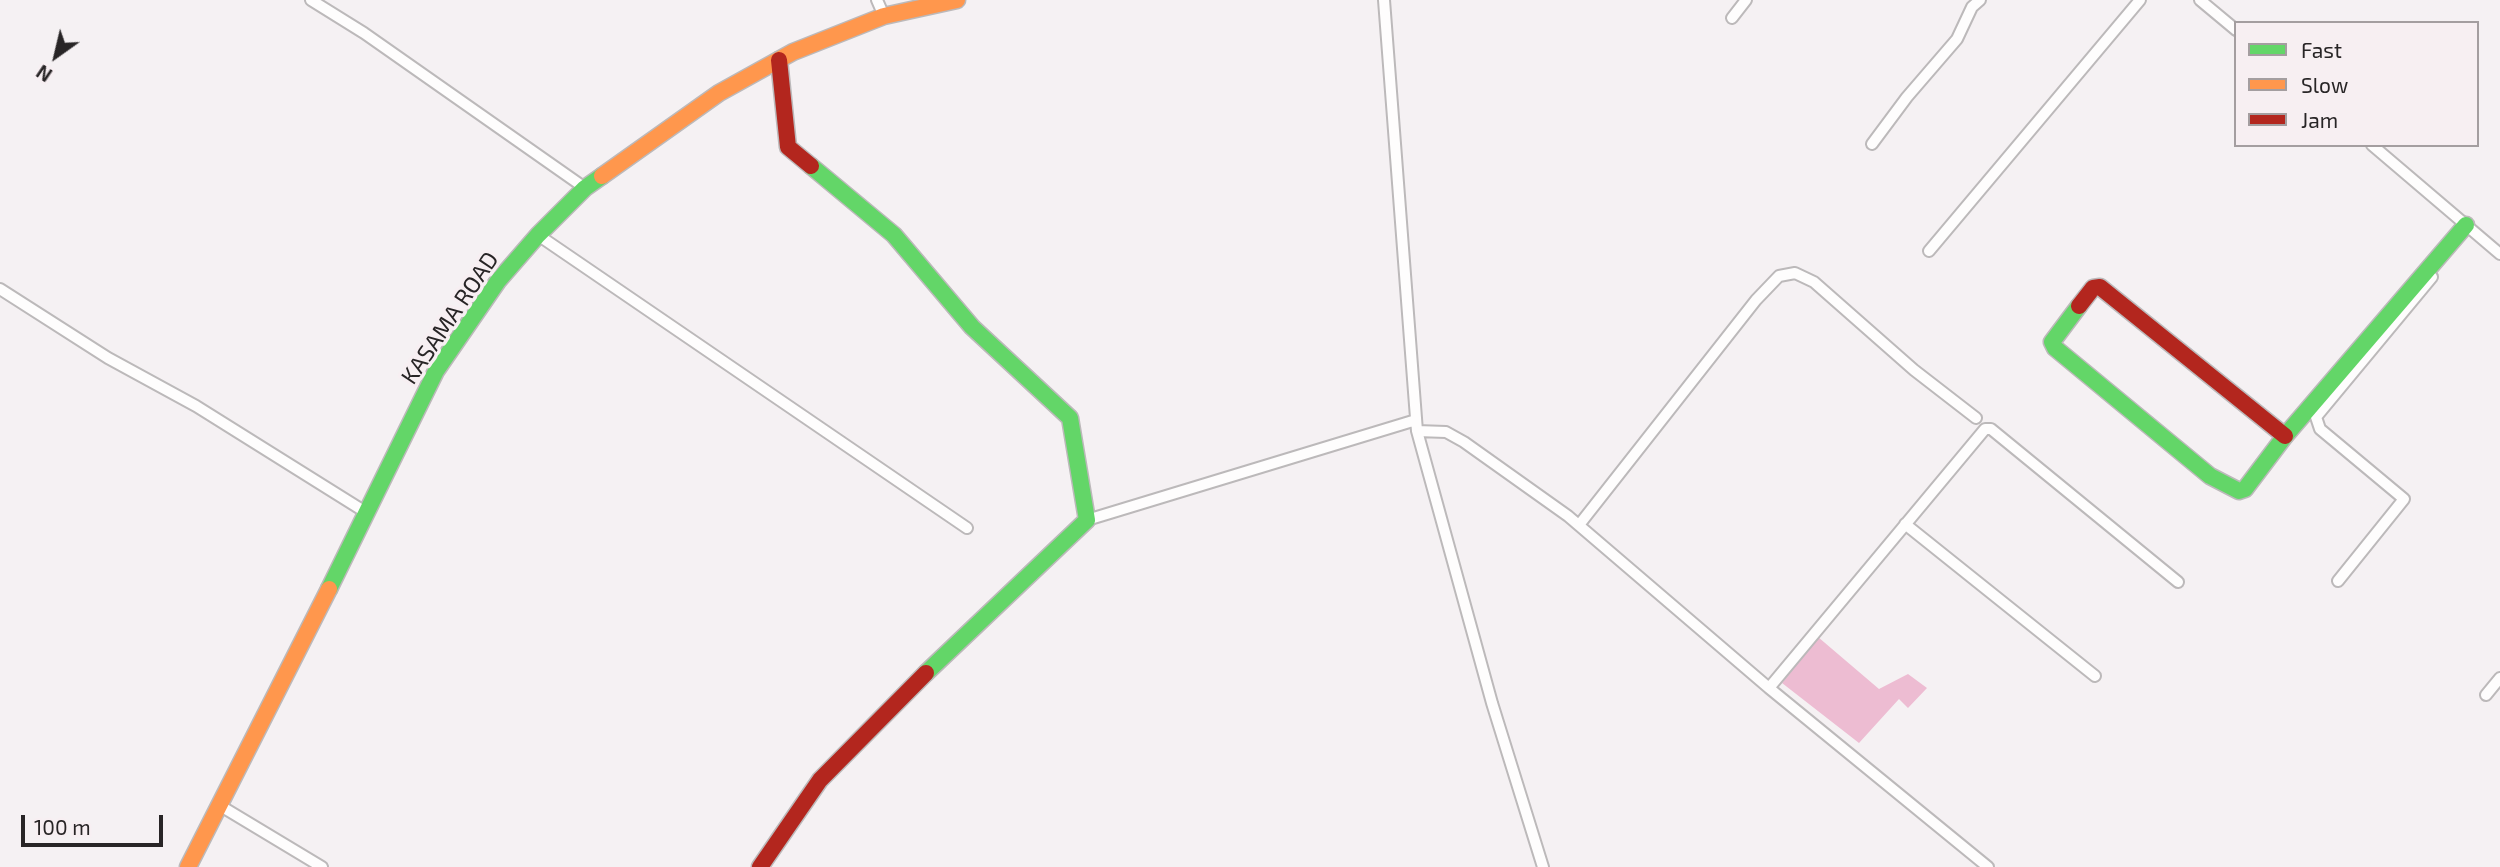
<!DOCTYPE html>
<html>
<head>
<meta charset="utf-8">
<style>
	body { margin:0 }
	#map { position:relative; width:2500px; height:867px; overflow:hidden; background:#f5f1f3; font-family:"Exo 2",sans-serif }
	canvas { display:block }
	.legend { position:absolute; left:2234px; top:21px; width:245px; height:126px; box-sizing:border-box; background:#f7eff2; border:2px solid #a49ea0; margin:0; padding:9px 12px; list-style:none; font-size:21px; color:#282526 }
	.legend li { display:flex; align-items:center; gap:14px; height:35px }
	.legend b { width:35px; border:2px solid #a49ea0 }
	.north { position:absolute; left:21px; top:21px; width:70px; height:70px; -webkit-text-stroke:5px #f7eff2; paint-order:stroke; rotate:214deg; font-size:19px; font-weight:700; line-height:28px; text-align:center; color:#282526 }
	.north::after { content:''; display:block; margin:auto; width:24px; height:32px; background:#282526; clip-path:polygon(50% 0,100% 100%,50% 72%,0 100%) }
	.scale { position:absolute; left:21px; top:815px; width:142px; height:32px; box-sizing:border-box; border:4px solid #282526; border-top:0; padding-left:9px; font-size:21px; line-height:24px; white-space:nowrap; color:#282526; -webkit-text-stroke:5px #f7eff2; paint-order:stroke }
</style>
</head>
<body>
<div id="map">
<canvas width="2500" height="867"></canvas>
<ul class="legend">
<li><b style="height:9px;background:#63d668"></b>Fast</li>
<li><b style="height:9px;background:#ff974d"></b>Slow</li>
<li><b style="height:9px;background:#b3261e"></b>Jam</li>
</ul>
<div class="north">N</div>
<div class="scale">100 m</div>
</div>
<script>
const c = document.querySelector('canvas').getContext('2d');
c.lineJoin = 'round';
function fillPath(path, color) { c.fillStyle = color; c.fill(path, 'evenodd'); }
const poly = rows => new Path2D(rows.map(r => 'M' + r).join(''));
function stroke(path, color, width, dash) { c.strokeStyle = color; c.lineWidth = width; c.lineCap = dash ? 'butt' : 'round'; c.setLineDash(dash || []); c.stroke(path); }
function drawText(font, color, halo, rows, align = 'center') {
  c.font = font + ' "Exo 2",sans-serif'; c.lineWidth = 7; c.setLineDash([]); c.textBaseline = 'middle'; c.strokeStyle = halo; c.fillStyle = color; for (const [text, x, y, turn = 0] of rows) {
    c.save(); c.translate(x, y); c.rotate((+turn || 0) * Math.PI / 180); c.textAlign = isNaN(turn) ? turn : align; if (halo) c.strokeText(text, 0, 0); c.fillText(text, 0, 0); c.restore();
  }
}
fillPath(poly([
	[1818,637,1879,689,1908,674,1927,688,1908,708,1899,699,1859,743,1782,683]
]), '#edbcd2');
const street = poly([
	[311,0,364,33,585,188],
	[877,0,884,16],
	[1384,0,1417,431,1492,703,1543,867],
	[2200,0,2236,30],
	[1732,18,1746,0],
	[1872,144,1907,97,1957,39,1972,7,1980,0],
	[2372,145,2500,254],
	[538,235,967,528],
	[1929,251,2140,0],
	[0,289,108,358,196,406,367,513],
	[1417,431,1446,432,1464,442,1568,516,1769,688,1988,867],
	[1087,520,1416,420],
	[1905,524,2095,676],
	[1579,525,1756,300,1779,276,1795,273,1814,282,1914,370,1976,418],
	[2338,581,2404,499,2320,429,2316,417,2432,277],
	[1769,688,1985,429,1991,429,2178,582],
	[2486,695,2500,678],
	[219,805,322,867]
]);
const fast = poly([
	[811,166,894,235,972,327,1070,418,1087,520,926,673],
	[2079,306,2052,342,2055,348,2210,476,2239,491,2245,489,2285,436,2466,225],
	[329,589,436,371,498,281,538,235,585,188,602,176]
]);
const slow = poly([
	[602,176,719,93,793,52,884,16,957,0],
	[188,867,329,589]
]);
const jam = poly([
	[779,60,788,147,811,166],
	[2079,306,2093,288,2100,287,2285,436],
	[760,867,820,780,926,673]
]);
stroke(street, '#bcb9ba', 14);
stroke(fast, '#bcb9ba', 19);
stroke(slow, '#bcb9ba', 19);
stroke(jam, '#bcb9ba', 19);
stroke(street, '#fefdfd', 10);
stroke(fast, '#63d668', 16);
stroke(slow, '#ff974d', 16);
stroke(jam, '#b3261e', 16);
drawText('23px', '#282526', '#f7eff2', [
	["KASAMA ROAD",450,318,-56]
]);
</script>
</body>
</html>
